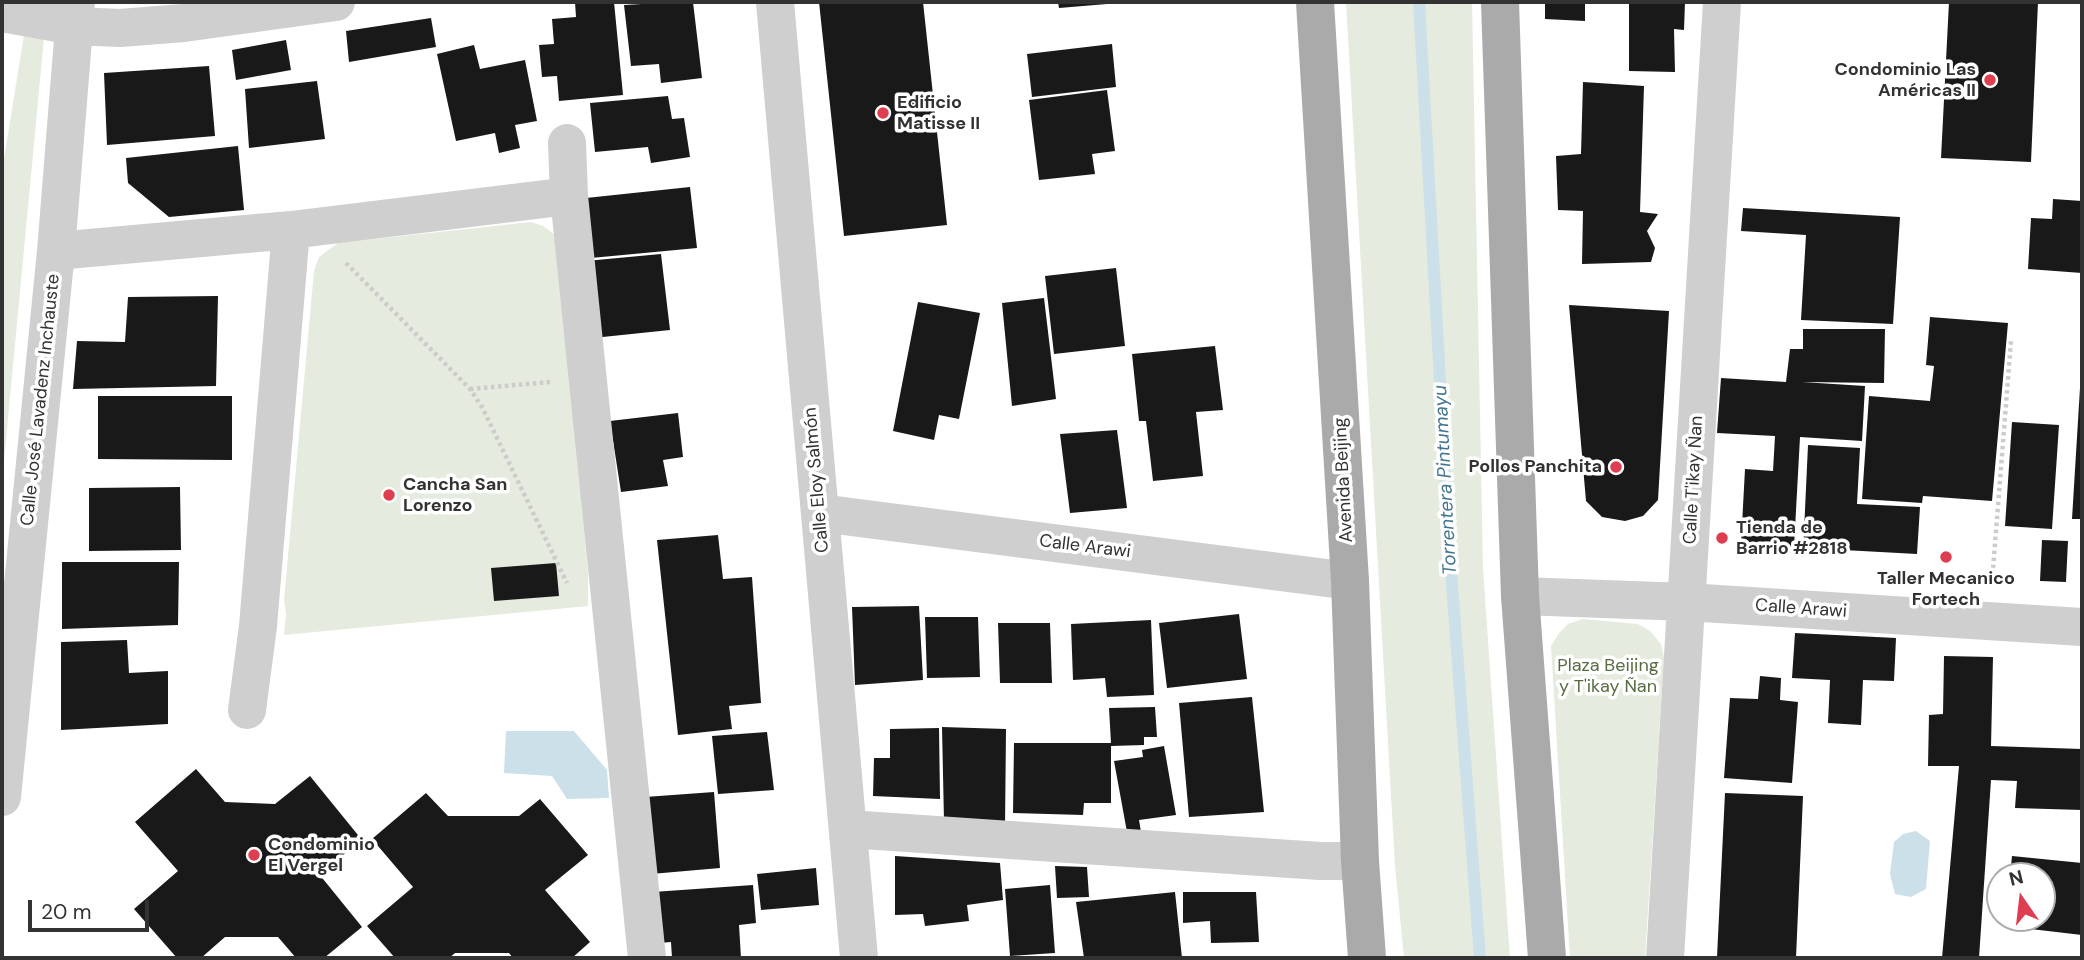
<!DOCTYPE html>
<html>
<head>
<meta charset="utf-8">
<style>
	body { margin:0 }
	#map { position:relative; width:2084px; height:960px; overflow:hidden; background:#fff; font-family:"DM Sans",sans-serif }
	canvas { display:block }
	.frame { position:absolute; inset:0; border:4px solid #323232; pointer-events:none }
	.north { position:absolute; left:1986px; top:862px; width:70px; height:70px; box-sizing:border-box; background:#fff; border:2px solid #adadad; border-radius:50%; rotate:346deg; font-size:19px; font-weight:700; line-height:28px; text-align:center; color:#323232 }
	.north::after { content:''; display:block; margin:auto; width:24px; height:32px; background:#de3f50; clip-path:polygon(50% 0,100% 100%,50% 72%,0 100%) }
	.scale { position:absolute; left:28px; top:900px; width:121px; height:32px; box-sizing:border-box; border:4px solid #323232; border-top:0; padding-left:9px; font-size:21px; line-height:24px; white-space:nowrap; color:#323232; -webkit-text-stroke:5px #fff; paint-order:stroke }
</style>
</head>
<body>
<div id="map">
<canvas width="2084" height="960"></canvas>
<div class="frame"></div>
<div class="north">N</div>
<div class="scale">20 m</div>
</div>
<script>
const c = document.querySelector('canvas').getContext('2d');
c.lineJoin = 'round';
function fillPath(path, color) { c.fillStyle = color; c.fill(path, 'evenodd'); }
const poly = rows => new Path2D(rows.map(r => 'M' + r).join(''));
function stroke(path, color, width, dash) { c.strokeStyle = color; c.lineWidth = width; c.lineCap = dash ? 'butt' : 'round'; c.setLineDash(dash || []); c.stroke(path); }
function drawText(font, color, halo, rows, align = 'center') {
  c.font = font + ' "DM Sans",sans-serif'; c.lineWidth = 7; c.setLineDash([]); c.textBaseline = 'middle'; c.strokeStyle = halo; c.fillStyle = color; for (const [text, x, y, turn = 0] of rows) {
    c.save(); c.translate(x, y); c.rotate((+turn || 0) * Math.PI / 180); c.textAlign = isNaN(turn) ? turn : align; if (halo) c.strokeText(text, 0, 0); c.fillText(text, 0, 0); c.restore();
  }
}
fillPath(poly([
	[1346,2,1472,2,1483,568,1510,958,1404,958,1395,866],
	[24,35,44,38,2,482,2,171],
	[531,222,543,226,554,234,558,246,588,573,588,606,284,635,286,613,284,600,314,271,319,257,338,243],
	[1583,619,1638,624,1650,631,1661,644,1664,657,1645,958,1570,958,1551,646,1559,633,1568,624]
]), '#e5ebde');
fillPath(poly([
	[506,731,574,731,607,770,609,798,567,799,552,776,504,773],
	[1916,831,1930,841,1926,889,1911,897,1895,894,1890,874,1894,842,1903,834]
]), '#cce0ea');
stroke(poly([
	[1419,2,1449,544,1480,958]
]), '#cce0ea', 12);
fillPath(poly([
	[575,2,614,2,623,95,559,101,557,76,542,77,539,45,554,44,552,19,576,17],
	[677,2,693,2,702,78,661,83,659,64,631,66,624,5],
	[819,2,923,2,947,225,844,236],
	[1058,2,1107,2,1107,4,1059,8],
	[1545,2,1585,2,1585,21,1545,19],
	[1629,2,1685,2,1684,30,1674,29,1675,72,1629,71],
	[1949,2,2038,2,2031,162,1941,158],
	[431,18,436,47,349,62,346,31],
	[286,40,291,70,236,80,232,50],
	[1112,44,1116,87,1032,97,1027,54],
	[474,45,480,69,525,60,537,121,515,125,520,148,499,153,495,133,456,141,437,54],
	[209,66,215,136,107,145,104,73],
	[317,81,325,139,249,148,245,89],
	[1583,82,1644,86,1640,212,1658,214,1647,231,1655,248,1651,262,1582,264,1583,211,1558,210,1556,156,1581,154],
	[1107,90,1115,151,1092,154,1095,174,1039,180,1029,100],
	[668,96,672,119,684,118,690,157,651,163,648,147,595,152,590,103],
	[238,146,244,210,169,217,128,183,126,158],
	[690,187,697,248,591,258,586,198],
	[2053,199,2082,201,2082,273,2028,269,2031,218,2052,219],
	[1743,208,1900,217,1893,324,1801,320,1806,235,1741,231],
	[661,254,670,330,593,338,586,261],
	[1116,268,1125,346,1054,354,1045,276],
	[218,296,216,386,73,389,77,341,125,342,128,297],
	[1044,298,1056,399,1012,406,1002,303],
	[918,302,980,313,959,419,939,415,934,440,893,431],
	[1569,305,1669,311,1658,500,1643,516,1625,521,1602,517,1586,501],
	[1930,317,2008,323,1992,501,1923,496,1922,503,1862,499,1869,396,1930,401,1934,366,1926,365],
	[1803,329,1885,329,1884,383,1802,382,1865,386,1862,441,1800,437,1794,547,1741,544,1745,469,1773,471,1775,436,1717,433,1721,378,1786,382,1790,349,1803,349],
	[1215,346,1223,410,1196,412,1203,476,1153,481,1146,421,1139,421,1132,354],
	[2080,388,2082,388,2082,519,2072,519],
	[98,396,232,396,232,460,98,459],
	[678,413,683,457,663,460,668,486,621,492,610,421],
	[2012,422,2059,425,2052,529,2005,526],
	[1117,430,1127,508,1070,513,1060,434],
	[1808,445,1860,448,1857,504,1920,507,1917,554,1825,549,1825,555,1803,553],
	[180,487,181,550,89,551,89,488],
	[718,535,723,579,752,577,761,703,729,706,732,729,678,735,657,540],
	[2042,540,2068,541,2066,582,2040,581],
	[62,562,179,562,178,625,62,629],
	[556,563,559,596,494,601,491,568],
	[919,606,923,680,855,685,852,607],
	[1239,614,1247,679,1167,688,1159,623],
	[925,617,978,617,980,677,927,678],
	[1151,620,1154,695,1107,697,1105,678,1073,680,1071,624],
	[998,623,1050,623,1052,683,1000,683],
	[1795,633,1896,638,1894,681,1863,680,1861,725,1828,723,1830,680,1792,678],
	[127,640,129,673,168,671,168,724,61,730,61,642],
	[1944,656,1993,657,1991,746,2082,749,2082,810,2015,808,2017,781,1991,780,1979,958,1942,958,1959,766,1928,766,1929,715,1943,714],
	[1760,676,1781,678,1780,700,1798,702,1792,783,1724,778,1730,698,1758,699],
	[1252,697,1264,812,1189,817,1179,703],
	[1155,707,1157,737,1144,737,1144,745,1111,746,1111,803,1084,803,1083,815,1013,813,1014,743,1111,743,1109,708],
	[942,727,1006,729,1005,827,944,821],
	[939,728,940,799,873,796,874,758,890,758,890,729],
	[767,732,774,790,718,794,712,736],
	[1164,746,1176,815,1139,820,1141,832,1127,832,1114,761,1143,757,1142,750],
	[196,769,225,802,275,804,310,776,362,840,319,874,362,927,324,958,296,958,278,937,225,937,201,958,177,958,134,909,178,871,135,822],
	[714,792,720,868,651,874,645,797],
	[426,793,448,816,519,816,540,799,588,855,545,890,590,942,572,958,513,958,509,953,455,953,449,958,395,958,367,926,413,887,372,839],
	[1725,793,1803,796,1796,958,1717,957],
	[895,856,1000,863,1003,900,967,905,969,921,925,926,923,914,895,915],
	[2012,856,2082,863,2082,935,2005,926,2006,918,2042,918,2042,876,2010,876],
	[1055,866,1087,867,1089,897,1057,898],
	[816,868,819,905,761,910,757,874],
	[753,885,756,923,739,925,741,958,672,958,671,942,659,943,653,892],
	[1050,885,1055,953,1010,956,1005,889],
	[1175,892,1182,958,1084,958,1076,902],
	[1183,892,1256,892,1259,942,1211,943,1210,921,1183,923]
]), '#191919');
stroke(poly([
	[346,263,470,389,482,407,567,583],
	[470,389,550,382],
	[1992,582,2011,341]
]), '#ccc', 4.5, [3.5, 3.5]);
stroke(poly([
	[775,2,859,958],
	[2,13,74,26,120,28,184,23,336,2],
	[567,143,569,196,647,958],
	[56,251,291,230,569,196],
	[820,513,1350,581],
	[1520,596,1687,602,2082,627],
	[247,710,258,626,291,230],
	[2,797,56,251,76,2],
	[848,829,1320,861,1360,861],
	[1665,958,1722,2]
]), '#cfcfcf', 38);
stroke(poly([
	[1315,2,1350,581,1360,861,1367,958],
	[1500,2,1520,596,1547,958]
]), '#aaa', 38);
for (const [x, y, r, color] of [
	[1990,80,7,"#de3f50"],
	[883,113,7,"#de3f50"],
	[1616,467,7,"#de3f50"],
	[389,495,7,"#de3f50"],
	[1722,538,7,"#de3f50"],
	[1946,557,7,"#de3f50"],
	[254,855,7,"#de3f50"]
]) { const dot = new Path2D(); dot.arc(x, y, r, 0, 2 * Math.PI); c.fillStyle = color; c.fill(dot); stroke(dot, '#fff', 2.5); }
drawText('bold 18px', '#323232', '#fff', [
	["Condominio Las",1976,70,"right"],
	["Américas II",1976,91,"right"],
	["Edificio",897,103],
	["Matisse II",897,124],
	["Pollos Panchita",1602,467,"right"],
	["Cancha San",403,485],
	["Lorenzo",403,506],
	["Tienda de",1736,528],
	["Barrio #2818",1736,549],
	["Taller Mecanico",1946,579,"center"],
	["Fortech",1946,600,"center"],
	["Condominio",268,845],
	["El Vergel",268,866]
], 'left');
drawText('18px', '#323232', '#fff', [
	["Calle José Lavadenz Inchauste",41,400,-84],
	["Calle Eloy Salmón",817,480,-95],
	["Avenida Beijing",1344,480,-93],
	["Calle T'ikay Ñan",1694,480,-87],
	["Calle Arawi",1085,547,7],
	["Calle Arawi",1801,609,4]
]);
drawText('18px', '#566c40', '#fff', [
	["Plaza Beijing",1608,666],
	["y T'ikay Ñan",1608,687]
]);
drawText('italic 19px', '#427591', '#fff', [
	["Torrentera Pintumayu",1446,480,-93]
]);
</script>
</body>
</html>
